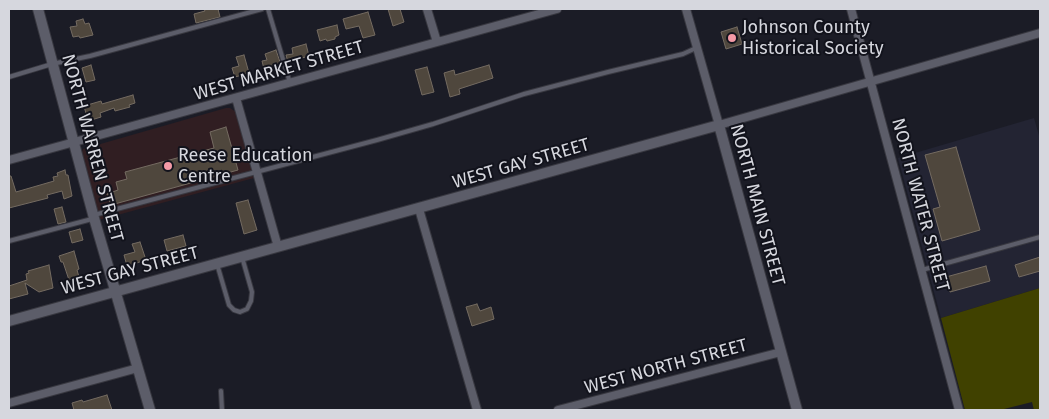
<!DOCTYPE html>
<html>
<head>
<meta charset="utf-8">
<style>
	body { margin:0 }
	#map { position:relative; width:1049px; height:419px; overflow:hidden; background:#1b1c26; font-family:"Fira Sans",sans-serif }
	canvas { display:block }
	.frame { position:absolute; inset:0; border:10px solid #d6d7de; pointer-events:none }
</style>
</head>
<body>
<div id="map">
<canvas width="1049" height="419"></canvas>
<div class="frame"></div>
</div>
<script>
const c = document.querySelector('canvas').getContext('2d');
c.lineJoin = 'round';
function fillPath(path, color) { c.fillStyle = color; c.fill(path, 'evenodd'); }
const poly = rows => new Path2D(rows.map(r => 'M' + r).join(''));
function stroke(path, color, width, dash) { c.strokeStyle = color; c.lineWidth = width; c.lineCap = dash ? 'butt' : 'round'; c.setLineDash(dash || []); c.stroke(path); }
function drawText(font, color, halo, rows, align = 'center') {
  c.font = font + ' "Fira Sans",sans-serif'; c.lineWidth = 4; c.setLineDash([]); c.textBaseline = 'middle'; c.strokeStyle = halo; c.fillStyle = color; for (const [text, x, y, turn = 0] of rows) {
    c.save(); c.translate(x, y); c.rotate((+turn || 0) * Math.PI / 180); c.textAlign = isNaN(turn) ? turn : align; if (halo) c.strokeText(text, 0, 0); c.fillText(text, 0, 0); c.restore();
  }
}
fillPath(poly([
	[1034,118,1040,139,1040,288,941,318,898,158]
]), '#232433');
fillPath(poly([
	[226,108,230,108,236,112,254,178,99,220,82,152,83,149]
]), '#301e22');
fillPath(poly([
	[1040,288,1040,410,1034,410,1032,402,1000,410,965,410,941,318]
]), '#404100');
const building = poly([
	[204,9,218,9,220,17,196,23,194,14,205,11,204,9],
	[388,9,400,9,404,22,393,26,388,9],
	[368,12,375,35,363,38,359,26,346,29,343,19,368,12],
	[83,19,85,24,89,23,93,35,80,38,79,36,73,37,70,27,77,26,76,21,83,19],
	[337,25,339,35,335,37,335,39,327,41,326,39,320,41,317,30,337,25],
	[737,27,742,44,726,49,721,32,737,27],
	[306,44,309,56,288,62,286,55,293,54,292,48,306,44],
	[276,50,281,65,264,69,262,61,267,60,265,54,276,50],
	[244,55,249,73,235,77,232,68,239,66,236,57,244,55],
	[91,65,95,80,86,82,82,68,91,65],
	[489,65,493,78,459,89,460,94,450,97,444,73,454,70,455,75,489,65],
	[427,67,434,92,422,95,415,70,427,67],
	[133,95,135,103,129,105,130,107,115,111,114,108,100,113,101,117,88,121,84,106,101,101,102,104,133,95],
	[226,127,238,170,111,205,107,194,118,190,116,182,127,179,125,172,214,148,210,132,226,127],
	[956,147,980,230,942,241,933,209,940,207,925,155,956,147],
	[65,170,66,175,68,175,72,196,64,199,62,191,47,195,48,198,9,208,9,176,11,176,16,192,54,181,53,177,58,176,57,173,65,170],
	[248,200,257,230,244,234,236,203,248,200],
	[62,207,66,222,58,224,54,209,62,207],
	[80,229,83,240,72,243,69,232,80,229],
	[183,235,186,246,167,251,164,240,183,235],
	[140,242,146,260,127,266,124,255,135,252,132,244,140,242],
	[74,251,79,269,77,270,79,277,69,280,63,262,61,262,59,256,74,251],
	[1040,257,1040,271,1019,277,1015,265,1040,257],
	[49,265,53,288,39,292,25,283,28,294,9,299,9,286,27,280,26,274,29,273,28,271,49,265],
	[986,266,990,281,950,292,946,277,986,266],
	[477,304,480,311,491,307,494,319,472,326,466,307,477,304],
	[107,395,112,410,74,410,72,403,82,400,83,402,107,395]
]);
fillPath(building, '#4f473d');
stroke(building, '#746b61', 1);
const service = poly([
	[268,9,290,83],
	[9,77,52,64,90,56,262,9],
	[94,215,377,140,433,124,524,94,608,72,683,54,696,48],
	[9,241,92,219],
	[217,264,229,305,234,310,240,312,247,309,251,301,252,292,242,257],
	[922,270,1040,237],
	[221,391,222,410]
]);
const minor = poly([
	[427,9,437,42],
	[686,9,719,125,1040,33],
	[851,9,959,410],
	[236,98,278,247],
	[9,160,557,9],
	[419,209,477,410],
	[9,403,138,368],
	[558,410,781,352]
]);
const tertiary = poly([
	[38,9,94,218,150,410],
	[9,321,719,125,797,410]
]);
stroke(service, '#383840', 6);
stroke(minor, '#383840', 10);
stroke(tertiary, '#383840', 12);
stroke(service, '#5c5d69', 4);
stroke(minor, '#5c5d69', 8);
stroke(tertiary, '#5c5d69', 10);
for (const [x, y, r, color] of [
	[732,38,5,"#f49aa6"],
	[168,166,5,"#f49aa6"]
]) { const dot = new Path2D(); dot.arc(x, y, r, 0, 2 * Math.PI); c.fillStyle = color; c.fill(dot); stroke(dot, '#12131c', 2); }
drawText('18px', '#d6d7de', '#12131c', [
	["Johnson County",742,28],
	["Historical Society",742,49],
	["Reese Education",178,156],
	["Centre",178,177]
], 'left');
drawText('18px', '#d6d7de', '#12131c', [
	["WEST MARKET STREET",279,71,-16],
	["NORTH WARREN STREET",92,148,75],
	["WEST GAY STREET",521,164,-16],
	["NORTH MAIN STREET",757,205,75],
	["NORTH WATER STREET",920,205,75],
	["WEST GAY STREET",130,271,-15],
	["WEST NORTH STREET",666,367,-15]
]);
</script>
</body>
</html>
